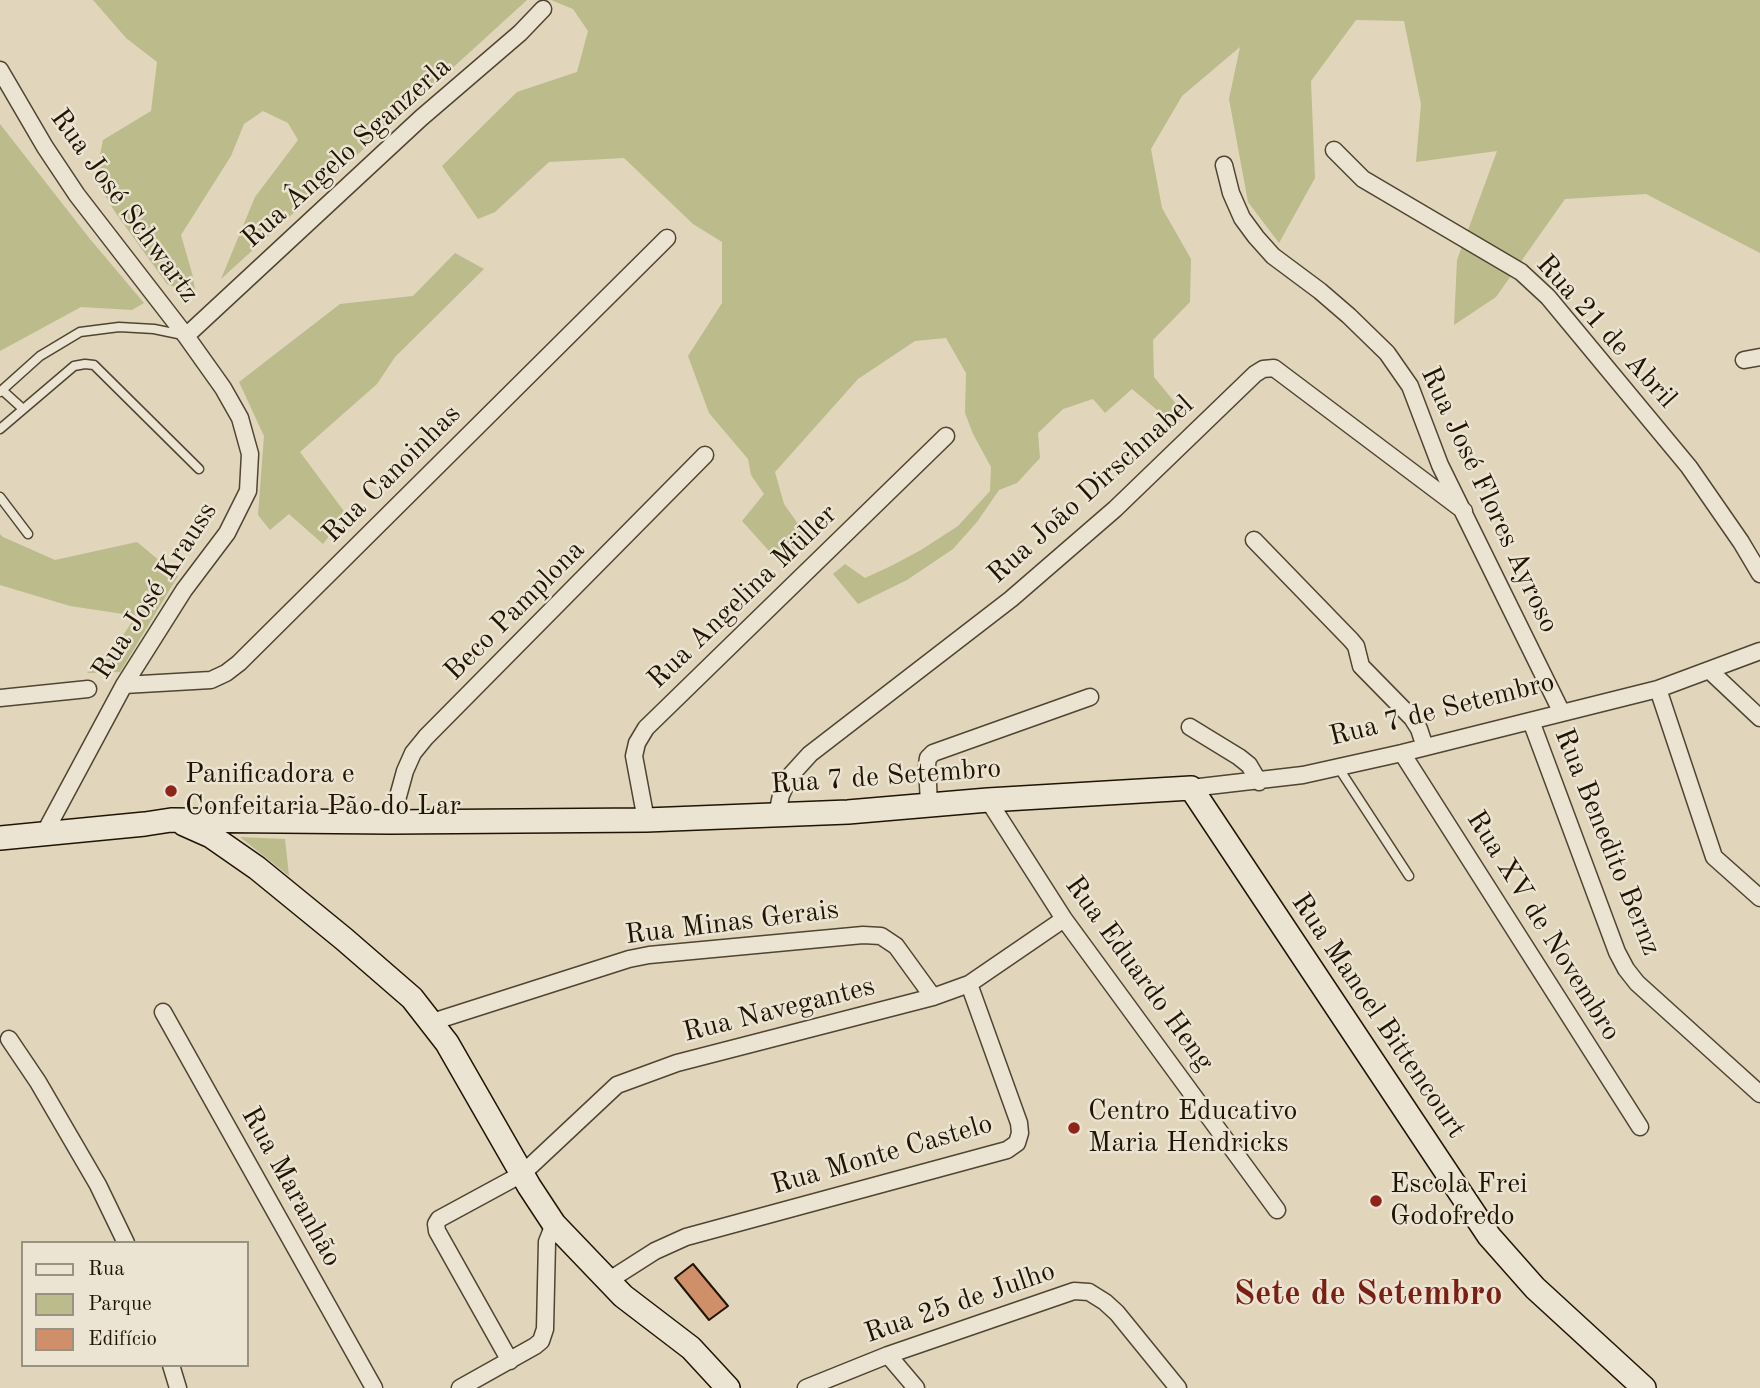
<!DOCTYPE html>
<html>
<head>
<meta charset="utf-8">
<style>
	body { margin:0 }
	#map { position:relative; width:1760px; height:1388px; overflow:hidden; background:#e1d5bc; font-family:"Old Standard TT",serif }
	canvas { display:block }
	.legend { position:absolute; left:21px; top:1241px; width:228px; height:126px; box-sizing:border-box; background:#ece4d3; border:2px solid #9b9180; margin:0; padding:9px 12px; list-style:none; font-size:21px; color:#211403 }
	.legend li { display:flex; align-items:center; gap:14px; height:35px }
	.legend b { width:35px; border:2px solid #9b9180 }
</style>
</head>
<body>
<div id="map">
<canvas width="1760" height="1388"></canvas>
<ul class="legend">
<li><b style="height:9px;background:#ece4d3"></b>Rua</li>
<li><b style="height:19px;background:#bbbb8b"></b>Parque</li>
<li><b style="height:19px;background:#cf8f69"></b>Edifício</li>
</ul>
</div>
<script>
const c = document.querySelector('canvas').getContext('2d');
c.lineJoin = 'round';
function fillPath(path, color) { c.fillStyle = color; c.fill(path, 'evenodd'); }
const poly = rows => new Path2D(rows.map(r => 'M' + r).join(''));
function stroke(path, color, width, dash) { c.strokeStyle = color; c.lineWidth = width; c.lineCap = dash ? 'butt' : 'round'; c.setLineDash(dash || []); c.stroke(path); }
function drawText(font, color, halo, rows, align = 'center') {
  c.font = font + ' "Old Standard TT",serif'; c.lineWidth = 5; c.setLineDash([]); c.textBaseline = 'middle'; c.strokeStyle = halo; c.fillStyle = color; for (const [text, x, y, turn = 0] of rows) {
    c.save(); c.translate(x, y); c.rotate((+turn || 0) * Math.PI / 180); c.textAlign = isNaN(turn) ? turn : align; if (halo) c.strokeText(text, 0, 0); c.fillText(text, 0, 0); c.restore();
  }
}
fillPath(poly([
	[93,0,527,0,221,279,255,197,298,140,288,123,263,111,244,124,231,156,181,235,192,273,196,295,167,284,115,212,95,179,103,140,151,111,157,62,126,38],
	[551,0,1760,0,1760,253,1646,194,1565,199,1496,297,1454,325,1457,260,1497,151,1416,162,1421,104,1404,21,1356,20,1311,81,1315,178,1279,243,1248,202,1229,99,1240,47,1182,96,1151,149,1162,208,1191,259,1190,302,1153,340,1154,377,1186,416,1174,424,1132,389,1105,413,1093,399,1063,409,1038,433,1040,458,1017,483,999,490,977,522,953,549,907,580,858,604,833,574,845,564,865,578,891,566,921,550,958,526,990,491,991,467,973,434,965,413,966,373,946,338,915,341,858,379,775,472,784,504,808,538,779,562,742,521,764,494,751,475,748,459,709,413,688,356,722,303,722,242,693,224,624,158,549,162,495,212,478,219,442,166,517,92,577,72,588,31,573,9],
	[0,124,90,239,144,303,132,310,81,307,0,351],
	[455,253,484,269,395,357,377,384,300,452,346,514,323,544,289,514,270,530,258,515,264,436,239,382,340,304,413,296],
	[0,534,3,537,55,560,137,542,178,576,120,672,87,673,115,647,136,616,70,606,0,585],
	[240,837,285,839,289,876]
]), '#bbbb8b');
const building = poly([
	[693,1264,728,1306,709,1320,675,1278,693,1264]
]);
fillPath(building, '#cf8f69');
stroke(building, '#211403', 2);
const lane = poly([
	[2,390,23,409],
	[0,392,40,356,80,332,119,327,154,329,183,335],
	[0,429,74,366,85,364,94,365,199,469],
	[0,497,28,534],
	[1338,767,1409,876]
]);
const street = poly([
	[0,70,45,147,77,195,186,336,223,388,240,418,250,454,248,491,227,533,184,590,124,685,45,832],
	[1334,150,1363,179,1521,272,1548,297,1689,467,1741,542,1760,574],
	[1224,165,1231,193,1242,218,1256,237,1273,256,1320,291,1349,316,1387,353,1410,386,1440,465,1561,711],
	[186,336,421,118,520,33,543,9],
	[1744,360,1760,357],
	[1254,540,1351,640,1356,646,1361,666,1412,718,1419,729,1425,747],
	[1709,670,1760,718],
	[124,685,211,680,226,673,239,663,667,238],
	[1658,689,1714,857,1760,898],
	[0,698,88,689],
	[1531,721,1617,952,1626,969,1637,983,1760,1094],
	[1190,727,1239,757,1249,765,1259,782],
	[1402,753,1640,1127],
	[1191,788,1303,775,1402,753,1658,689,1760,651],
	[988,800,1064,919,1277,1210],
	[929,804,927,765,928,758,933,753,1090,697],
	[777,815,781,795,790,776,810,754,1011,599,1115,509,1255,374,1263,369,1274,368,1464,511],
	[646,820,634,756,637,743,646,728,946,436],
	[391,822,405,771,413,753,426,737,705,455],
	[163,1012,374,1388],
	[432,1022,629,959,649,955,863,935,881,936,896,946,933,997],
	[9,1039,38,1082,98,1185,126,1243],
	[608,1281,655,1251,686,1237,1007,1150,1017,1143,1020,1133,1019,1123,969,984],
	[888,1355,916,1388],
	[510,1361,437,1231,436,1224,439,1219,522,1174,617,1085,677,1063,933,997,969,984,1064,919],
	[171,1365,178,1388],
	[460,1388,535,1346,541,1341,545,1329,547,1242,554,1224],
	[806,1388,888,1355,1074,1291,1089,1292,1105,1302,1117,1313,1178,1388]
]);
const secondary = poly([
	[184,824,211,836,257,868,344,939,412,998,447,1043,529,1186,554,1224,623,1296,691,1348,728,1388],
	[0,838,145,824,171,820,391,822,646,820,848,812,988,800,1191,788,1489,1236,1535,1288,1644,1388]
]);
stroke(lane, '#514431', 11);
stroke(street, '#514431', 19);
stroke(secondary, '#211403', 26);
stroke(lane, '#ece4d3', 8);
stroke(street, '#ece4d3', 16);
stroke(secondary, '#ece4d3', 23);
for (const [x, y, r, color] of [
	[171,791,7,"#8f2418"],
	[1074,1128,7,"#8f2418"],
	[1376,1201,7,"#8f2418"]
]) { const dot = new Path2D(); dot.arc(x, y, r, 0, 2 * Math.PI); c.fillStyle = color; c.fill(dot); stroke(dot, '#ece4d3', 2.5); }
drawText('28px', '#211403', '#ece4d3', [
	["Rua Ângelo Sganzerla",347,153,-42],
	["Rua José Schwartz",124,206,54],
	["Rua 21 de Abril",1606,332,48],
	["Rua Canoinhas",392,474,-45],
	["Rua João Dirschnabel",1091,490,-42],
	["Rua José Flores Ayroso",1489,500,65],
	["Rua José Krauss",155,591,-57],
	["Rua Angelina Müller",743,597,-44],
	["Beco Pamplona",515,611,-45],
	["Rua 7 de Setembro",1442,710,-14],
	["Rua 7 de Setembro",886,777,-4],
	["Rua Benedito Bernz",1607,842,68],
	["Rua Minas Gerais",732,923,-7],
	["Rua XV de Novembro",1543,926,58],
	["Rua Eduardo Heng",1139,974,54],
	["Rua Navegantes",779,1010,-14],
	["Rua Manoel Bittencourt",1378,1016,56],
	["Rua Monte Castelo",882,1155,-16],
	["Rua Maranhão",291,1187,61],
	["Rua 25 de Julho",960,1303,-19]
]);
drawText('28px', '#211403', '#ece4d3', [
	["Panificadora e",185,775],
	["Confeitaria Pão do Lar",185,807],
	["Centro Educativo",1088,1112],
	["Maria Hendricks",1088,1144],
	["Escola Frei",1390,1185],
	["Godofredo",1390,1217]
], 'left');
drawText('bold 35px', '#7a1f14', '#ece4d3', [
	["Sete de Setembro",1368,1295]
]);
</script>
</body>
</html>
